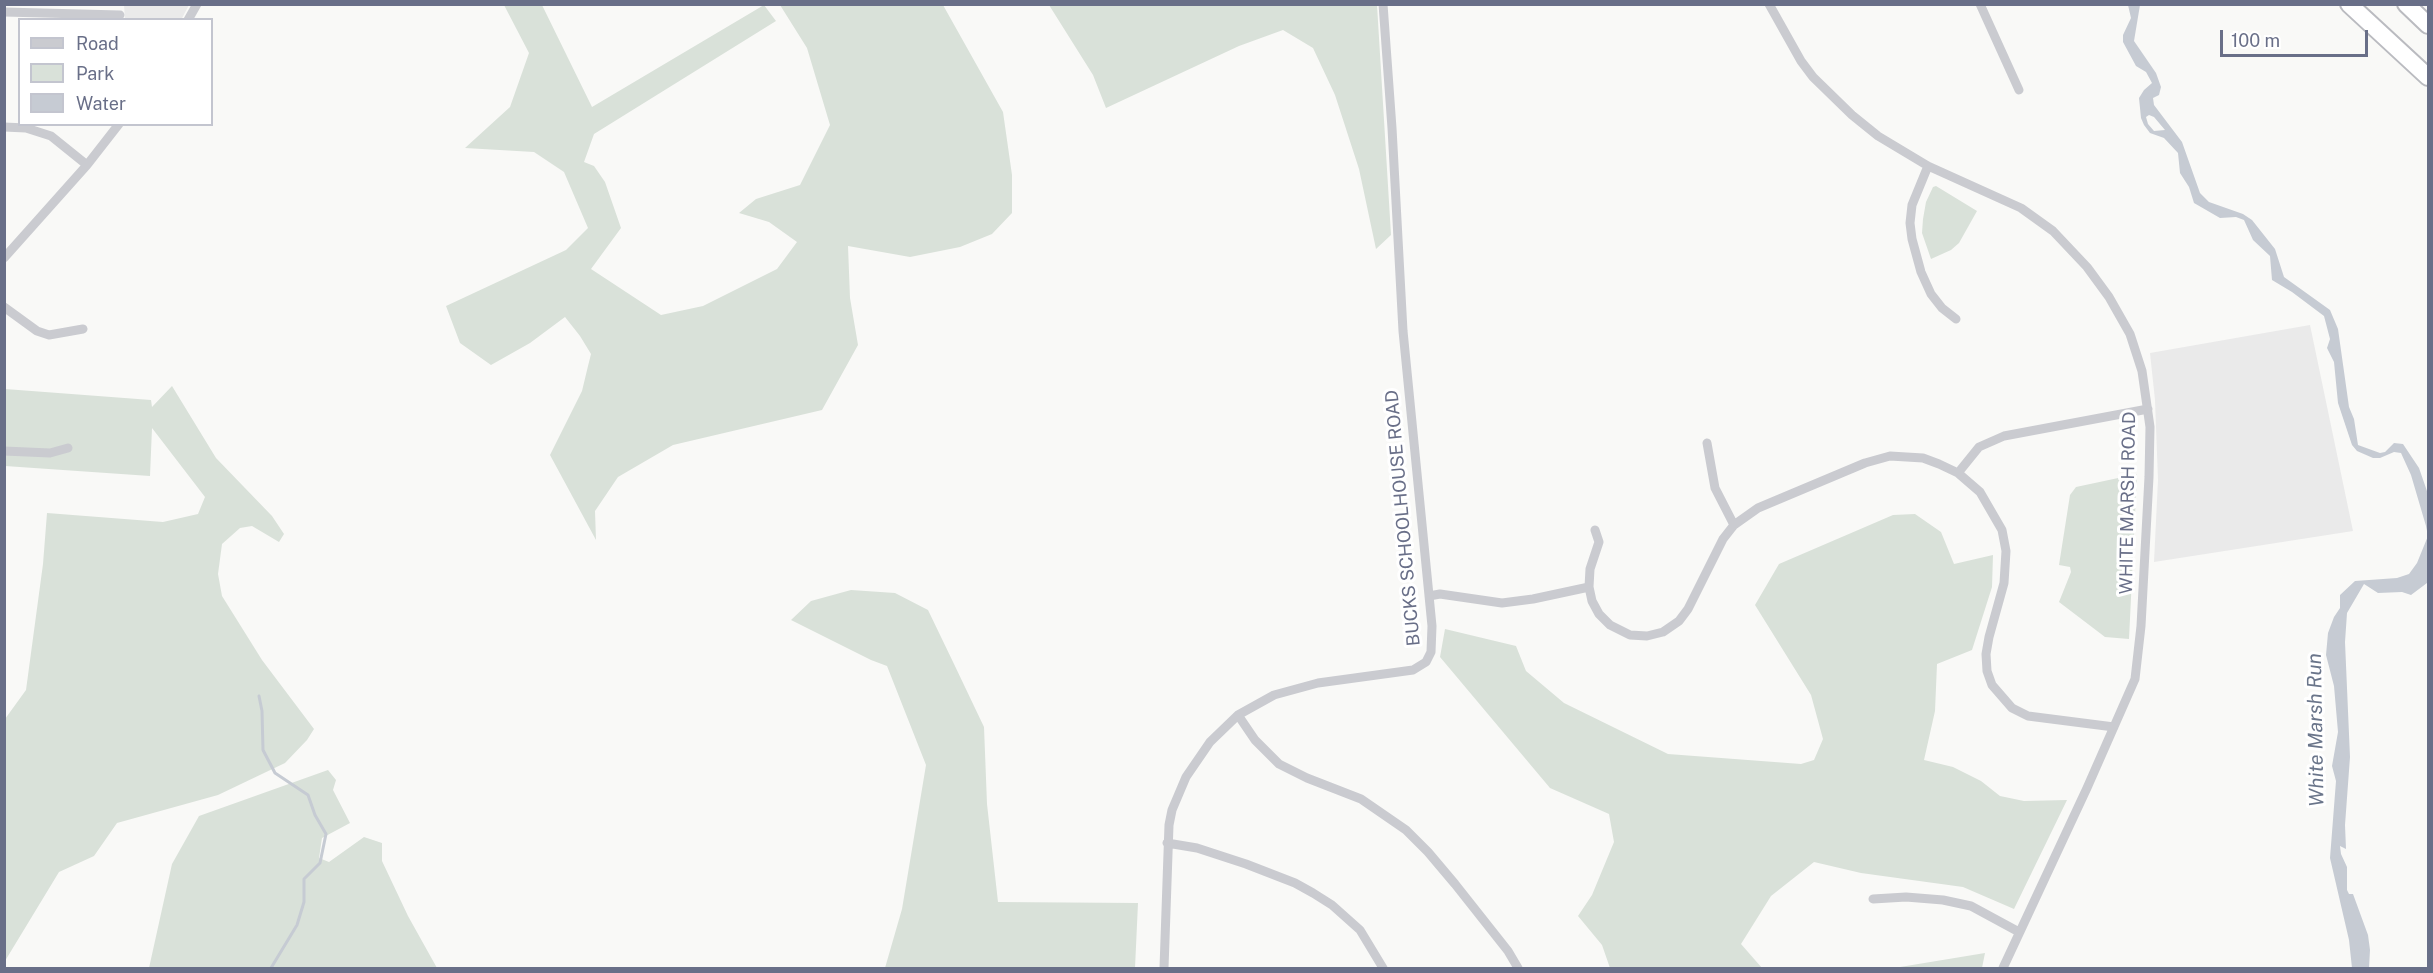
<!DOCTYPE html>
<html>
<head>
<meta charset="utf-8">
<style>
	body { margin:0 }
	#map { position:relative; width:2433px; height:973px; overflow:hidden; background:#f9f9f7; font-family:"Public Sans",sans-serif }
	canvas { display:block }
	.frame { position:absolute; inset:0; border:6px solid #696f88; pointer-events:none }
	.legend { position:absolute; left:18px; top:18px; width:195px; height:108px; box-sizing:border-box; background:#fff; border:2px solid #c3c5cf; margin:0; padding:8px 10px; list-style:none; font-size:18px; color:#696f88 }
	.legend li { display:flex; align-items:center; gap:12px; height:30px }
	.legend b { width:30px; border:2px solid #c3c5cf }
	.scale { position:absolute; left:2220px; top:30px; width:148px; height:27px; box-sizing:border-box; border:3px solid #696f88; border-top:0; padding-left:8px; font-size:18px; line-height:21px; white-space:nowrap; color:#696f88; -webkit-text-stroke:4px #fff; paint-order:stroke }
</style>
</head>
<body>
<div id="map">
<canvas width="2433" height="973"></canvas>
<div class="frame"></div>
<ul class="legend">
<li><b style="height:8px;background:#cacbd0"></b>Road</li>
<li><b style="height:16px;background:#d9e1d9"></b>Park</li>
<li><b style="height:16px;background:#c6cbd3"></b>Water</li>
</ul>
<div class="scale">100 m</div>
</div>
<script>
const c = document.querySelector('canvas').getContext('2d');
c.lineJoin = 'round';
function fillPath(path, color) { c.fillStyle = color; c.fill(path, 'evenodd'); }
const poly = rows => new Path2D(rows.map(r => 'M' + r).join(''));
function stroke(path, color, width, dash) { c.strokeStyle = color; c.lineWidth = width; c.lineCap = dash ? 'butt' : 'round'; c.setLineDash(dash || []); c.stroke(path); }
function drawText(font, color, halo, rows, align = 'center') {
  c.font = font + ' "Public Sans",sans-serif'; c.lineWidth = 6; c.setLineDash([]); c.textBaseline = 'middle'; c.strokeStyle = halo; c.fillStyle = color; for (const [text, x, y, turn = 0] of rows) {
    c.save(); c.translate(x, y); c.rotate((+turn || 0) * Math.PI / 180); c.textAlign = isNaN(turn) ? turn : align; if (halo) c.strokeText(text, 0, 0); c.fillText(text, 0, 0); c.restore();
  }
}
fillPath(poly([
	[124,5,124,4,189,5,181,20,125,19],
	[2310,325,2353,531,2154,562,2158,480,2155,400,2150,353]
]), '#eaeaea');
fillPath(poly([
	[504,5,542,5,592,107,764,5,776,21,594,134,584,162,594,166,605,182,621,228,591,269,661,315,703,306,777,269,797,242,769,222,739,213,756,199,800,185,830,125,807,48,780,5,943,5,1003,112,1012,175,1012,213,992,234,960,247,910,257,848,246,850,298,858,345,822,410,673,445,618,477,595,511,596,540,550,455,582,391,588,366,591,354,580,336,565,317,530,343,491,365,460,343,446,306,566,250,588,228,564,172,534,152,465,148,510,107,529,53],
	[1049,5,1377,5,1391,235,1376,249,1359,169,1335,95,1313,48,1283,30,1239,46,1106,108,1093,75],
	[1936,186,1977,211,1959,243,1951,250,1931,259,1922,233,1923,219,1926,202,1933,187],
	[172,386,216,458,272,516,284,534,279,542,252,526,240,528,222,544,218,574,222,596,262,660,314,729,307,740,285,763,218,795,117,823,94,856,59,872,5,961,5,719,26,690,43,564,47,513,163,522,198,514,205,497,152,428,150,476,5,466,5,389,151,400,152,407],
	[2137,474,2129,639,2105,637,2059,602,2071,572,2070,567,2059,565,2070,495,2076,487],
	[1915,514,1941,532,1954,564,1993,555,1992,587,1972,650,1937,664,1935,711,1924,760,1953,767,1981,781,2000,796,2024,801,2067,800,2014,909,1963,887,1861,873,1814,862,1771,896,1741,944,1762,968,1610,968,1602,945,1578,916,1592,895,1614,842,1609,814,1550,788,1440,657,1445,629,1516,646,1526,671,1564,703,1668,754,1801,764,1814,760,1823,739,1811,695,1755,605,1779,564,1893,515],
	[851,590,895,593,928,610,954,664,984,727,987,804,998,902,1138,903,1135,968,885,968,902,909,926,765,887,666,871,660,791,620,811,601],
	[328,770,336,780,333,790,350,823,322,838,319,858,329,862,364,837,382,843,382,861,408,916,437,968,149,968,172,864,199,816],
	[1985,953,1982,968,1894,968]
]), '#d9e1d9');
fillPath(poly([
	[2128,5,2140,5,2134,41,2156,73,2161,87,2159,95,2153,98,2154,105,2182,142,2200,193,2209,202,2243,214,2252,220,2275,249,2284,277,2330,310,2338,329,2349,407,2354,419,2358,445,2380,453,2385,452,2394,443,2403,444,2419,468,2428,494,2428,579,2427,583,2411,595,2402,592,2378,593,2364,584,2347,613,2345,642,2350,757,2345,825,2346,849,2340,846,2341,854,2347,867,2347,890,2349,894,2353,894,2368,935,2370,950,2369,968,2352,968,2349,940,2330,858,2336,781,2332,766,2338,732,2334,686,2326,655,2328,633,2334,617,2340,608,2340,595,2355,581,2397,578,2409,574,2417,563,2428,536,2426,526,2411,475,2401,453,2394,452,2380,458,2373,458,2357,451,2352,445,2338,403,2334,362,2327,348,2330,339,2324,316,2292,292,2272,280,2270,256,2253,240,2244,220,2236,217,2220,218,2194,203,2189,187,2180,173,2178,153,2164,138,2150,133,2144,125,2141,118,2139,98,2144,90,2152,83,2146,72,2136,66,2123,42,2123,35,2131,18],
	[2149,115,2154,117,2165,130,2154,131,2148,124,2146,117]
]), '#c6cbd3');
stroke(poly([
	[259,696,262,711,263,750,275,773,308,795,315,815,326,834,320,863,304,879,304,902,297,925,271,968]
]), '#c6cbd3', 3);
const highway = poly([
	[2349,4,2428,77],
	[2406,4,2428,25]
]);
stroke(highway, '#babbc0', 20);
stroke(poly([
	[1769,4,1801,61,1813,77,1852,115,1878,136,1928,166,2021,208,2053,231,2087,267,2109,297,2130,334,2142,371,2150,427,2149,477,2141,626,2135,679,2087,788,2003,968],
	[1980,4,2019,90],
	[4,12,120,15],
	[188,20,197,4],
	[4,127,26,128,51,136,87,165],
	[1928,166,1912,205,1910,223,1912,239,1921,272,1931,294,1942,308,1956,319],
	[4,258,87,165,119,124],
	[4,307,37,331,49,335,83,329],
	[1707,443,1715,488,1734,525],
	[4,451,50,453,68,448],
	[1958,473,1979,447,2004,436,2148,409],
	[1595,530,1599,542,1590,569,1589,587,1592,601,1599,614,1610,625,1630,635,1647,636,1663,632,1679,621,1688,609,1723,539,1734,525,1758,508,1865,463,1890,456,1923,458,1939,464,1958,473,1980,492,2002,530,2006,551,2004,583,1989,637,1986,654,1987,671,1992,685,2012,708,2028,716,2114,727],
	[1429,596,1440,594,1502,603,1533,599,1589,587],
	[1238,715,1255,740,1279,764,1307,778,1361,799,1406,830,1428,852,1455,884,1508,951,1518,968],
	[1167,843,1197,848,1246,864,1295,883,1313,893,1332,905,1360,930,1383,968],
	[1873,899,1906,897,1943,900,1971,906,2019,932],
	[1164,968,1169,825,1172,810,1186,777,1210,742,1238,715,1274,695,1318,683,1413,670,1426,662,1431,652,1432,626,1403,331,1392,128,1383,4]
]), '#cacbd0', 9);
stroke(highway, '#fff', 16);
drawText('18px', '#696f88', '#fff', [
	["WHITE MARSH ROAD",2128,503,-89],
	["BUCKS SCHOOLHOUSE ROAD",1403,518,-95]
]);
drawText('italic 20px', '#6a758a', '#fff', [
	["White Marsh Run",2316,730,-91]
]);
</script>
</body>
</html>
